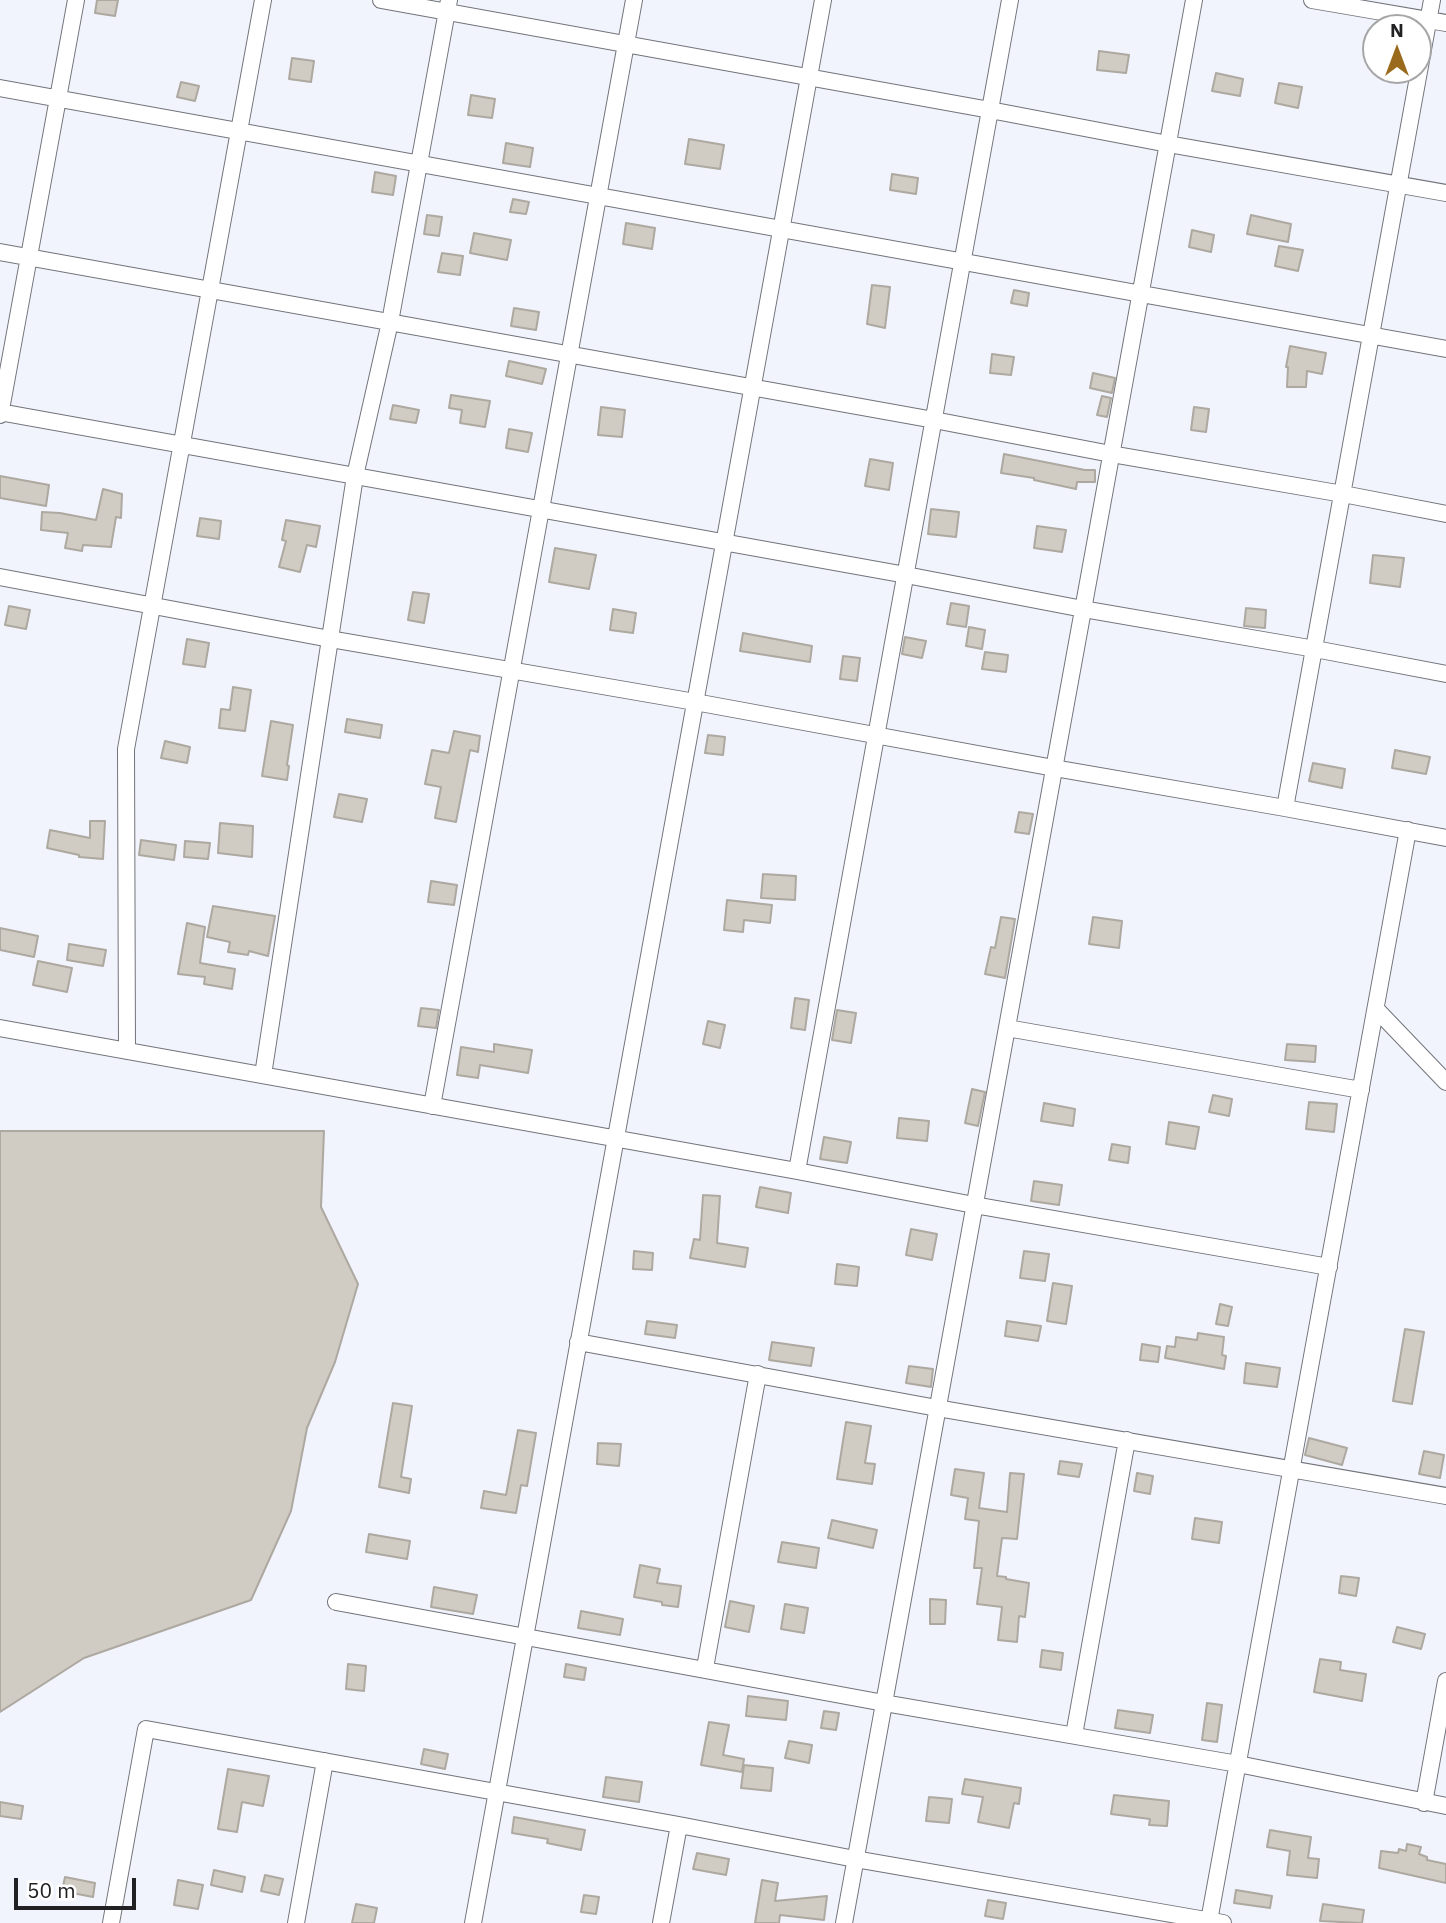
<!DOCTYPE html>
<html>
<head>
<meta charset="utf-8">
<style>
	body { margin:0 }
	#map { position:relative; width:1446px; height:1923px; overflow:hidden; background:#f2f4fd; font-family:"IBM Plex Sans",sans-serif }
	canvas { display:block }
	.north { position:absolute; left:1362px; top:14px; width:70px; height:70px; box-sizing:border-box; background:#fff; border:2px solid #a6a6a7; border-radius:50%; rotate:0deg; font-size:19px; font-weight:700; line-height:28px; text-align:center; color:#212124 }
	.north::after { content:''; display:block; margin:auto; width:24px; height:32px; background:#9b6b1d; clip-path:polygon(50% 0,100% 100%,50% 72%,0 100%) }
	.scale { position:absolute; left:14px; top:1878px; width:122px; height:32px; box-sizing:border-box; border:4px solid #212124; border-top:0; padding-left:9px; font-size:21px; line-height:24px; white-space:nowrap; color:#212124; -webkit-text-stroke:5px #fff; paint-order:stroke }
</style>
</head>
<body>
<div id="map">
<canvas width="1446" height="1923"></canvas>
<div class="north">N</div>
<div class="scale">50 m</div>
</div>
<script>
const c = document.querySelector('canvas').getContext('2d');
c.lineJoin = 'round';
function fillPath(path, color) { c.fillStyle = color; c.fill(path, 'evenodd'); }
const poly = rows => new Path2D(rows.map(r => 'M' + r).join(''));
function stroke(path, color, width, dash) { c.strokeStyle = color; c.lineWidth = width; c.lineCap = dash ? 'butt' : 'round'; c.setLineDash(dash || []); c.stroke(path); }
const building = poly([
	[97,0,118,0,115,16,95,13,97,0],
	[1099,51,1129,55,1126,73,1097,70,1099,51],
	[292,58,314,61,311,82,289,79,292,58],
	[1216,73,1243,79,1240,96,1212,91,1216,73],
	[181,82,199,86,195,101,177,97,181,82],
	[1279,83,1302,87,1298,108,1275,103,1279,83],
	[471,95,495,99,492,118,468,115,471,95],
	[689,139,724,145,720,169,685,164,689,139],
	[506,143,533,148,530,167,503,163,506,143],
	[375,172,396,176,393,195,372,192,375,172],
	[892,174,918,178,916,194,890,190,892,174],
	[513,199,529,202,526,214,510,212,513,199],
	[427,215,442,217,439,236,424,234,427,215],
	[1251,215,1291,224,1288,242,1247,234,1251,215],
	[626,223,655,228,652,249,623,244,626,223],
	[1192,230,1214,235,1211,252,1189,247,1192,230],
	[474,233,511,240,507,260,470,253,474,233],
	[1279,246,1303,250,1298,271,1275,266,1279,246],
	[442,253,463,256,460,275,438,272,442,253],
	[872,285,890,287,885,328,867,324,872,285],
	[1014,290,1029,293,1027,306,1011,303,1014,290],
	[514,308,539,312,536,330,511,326,514,308],
	[1290,346,1326,353,1322,374,1307,371,1306,387,1287,387,1288,367,1286,367,1290,346],
	[992,354,1014,357,1011,375,990,373,992,354],
	[509,361,546,369,542,384,506,376,509,361],
	[1093,373,1115,378,1112,393,1090,388,1093,373],
	[451,395,490,401,485,427,460,423,462,410,449,408,451,395],
	[1102,396,1111,398,1107,417,1097,415,1102,396],
	[393,405,419,410,416,423,390,419,393,405],
	[601,407,625,410,622,437,598,435,601,407],
	[1194,407,1209,409,1206,432,1191,430,1194,407],
	[509,429,532,433,528,452,506,448,509,429],
	[1004,454,1085,470,1095,470,1095,482,1077,482,1076,489,1034,480,1034,478,1001,473,1004,454],
	[870,459,893,463,889,490,865,486,870,459],
	[0,476,49,485,46,506,0,498,0,476],
	[103,489,122,494,121,518,116,517,111,547,83,545,82,551,65,548,68,533,41,530,42,512,60,513,96,520,103,489],
	[931,509,959,512,956,537,928,534,931,509],
	[200,518,221,521,219,539,197,536,200,518],
	[286,520,320,526,316,547,307,545,300,572,279,567,286,541,282,540,286,520],
	[1037,526,1066,530,1062,552,1034,548,1037,526],
	[555,548,596,555,589,589,549,582,555,548],
	[1373,555,1404,558,1400,587,1370,583,1373,555],
	[413,592,429,594,424,623,408,620,413,592],
	[951,603,969,606,966,627,947,624,951,603],
	[9,606,30,610,26,629,5,625,9,606],
	[1246,608,1266,610,1265,628,1244,626,1246,608],
	[613,609,636,613,633,633,610,630,613,609],
	[969,627,985,630,982,649,966,646,969,627],
	[743,633,812,646,810,662,740,651,743,633],
	[905,637,926,641,922,658,902,654,905,637],
	[187,639,209,643,205,667,183,664,187,639],
	[985,652,1008,655,1006,672,982,669,985,652],
	[843,656,860,658,857,681,840,679,843,656],
	[233,687,251,690,245,731,219,728,221,709,230,710,233,687],
	[347,719,382,725,380,738,345,732,347,719],
	[271,721,293,725,287,765,289,766,287,780,262,776,271,721],
	[454,731,480,736,478,752,470,750,456,822,435,818,441,787,425,784,432,750,449,753,454,731],
	[708,735,725,737,723,755,705,753,708,735],
	[165,741,190,747,187,763,161,758,165,741],
	[1395,750,1430,757,1426,774,1392,768,1395,750],
	[1313,763,1345,769,1342,788,1309,781,1313,763],
	[339,794,367,799,362,822,334,817,339,794],
	[1019,812,1033,814,1029,834,1015,832,1019,812],
	[90,821,105,821,103,859,79,857,79,855,47,848,50,830,90,838,90,821],
	[220,823,253,826,252,857,218,853,220,823],
	[141,840,176,845,174,860,139,855,141,840],
	[185,841,210,843,208,859,184,857,185,841],
	[763,874,796,876,795,900,761,898,763,874],
	[431,881,457,885,454,905,428,902,431,881],
	[727,900,772,905,770,923,744,920,743,932,724,930,727,900],
	[213,906,275,916,268,956,249,951,248,955,228,952,230,942,207,937,213,906],
	[1001,917,1015,919,1005,978,985,974,991,947,995,948,1001,917],
	[1093,917,1122,921,1119,948,1089,944,1093,917],
	[187,923,205,927,200,963,235,969,232,989,204,984,205,977,178,974,187,923],
	[0,928,38,936,34,957,0,950,0,928],
	[69,944,106,950,103,966,67,960,69,944],
	[38,961,72,968,67,992,33,985,38,961],
	[795,998,809,1000,805,1030,791,1028,795,998],
	[421,1008,439,1010,436,1028,418,1026,421,1008],
	[837,1010,856,1013,851,1043,832,1040,837,1010],
	[708,1021,725,1025,720,1048,703,1044,708,1021],
	[494,1044,532,1050,528,1073,480,1065,478,1078,457,1075,461,1047,494,1052,494,1044],
	[1287,1044,1316,1046,1315,1062,1285,1060,1287,1044],
	[972,1089,985,1092,978,1126,965,1123,972,1089],
	[1213,1095,1232,1099,1229,1116,1209,1112,1213,1095],
	[1309,1102,1337,1104,1334,1132,1306,1129,1309,1102],
	[1044,1103,1075,1109,1073,1126,1041,1121,1044,1103],
	[899,1118,929,1121,927,1141,897,1138,899,1118],
	[1169,1122,1199,1127,1195,1149,1166,1144,1169,1122],
	[0,1131,324,1131,321,1207,358,1284,335,1362,307,1428,291,1511,251,1600,84,1658,0,1712,0,1131],
	[824,1137,851,1142,847,1163,820,1159,824,1137],
	[1112,1144,1130,1147,1128,1163,1109,1160,1112,1144],
	[1034,1181,1062,1185,1059,1205,1031,1201,1034,1181],
	[760,1187,791,1193,788,1213,756,1207,760,1187],
	[703,1195,720,1196,717,1243,748,1248,745,1267,690,1258,694,1239,700,1240,703,1195],
	[911,1229,937,1234,932,1260,906,1255,911,1229],
	[634,1251,653,1253,652,1270,633,1269,634,1251],
	[1024,1251,1049,1254,1045,1281,1020,1278,1024,1251],
	[837,1264,859,1267,857,1286,835,1284,837,1264],
	[1053,1283,1072,1286,1066,1324,1047,1321,1053,1283],
	[1220,1304,1232,1307,1228,1326,1216,1324,1220,1304],
	[647,1321,677,1325,675,1338,645,1334,647,1321],
	[1007,1321,1041,1326,1038,1341,1005,1336,1007,1321],
	[1405,1329,1424,1332,1412,1404,1393,1401,1405,1329],
	[1198,1333,1224,1337,1222,1355,1226,1356,1224,1369,1165,1358,1167,1346,1175,1347,1176,1337,1197,1340,1198,1333],
	[772,1342,814,1348,811,1366,769,1360,772,1342],
	[1142,1344,1160,1347,1158,1362,1140,1360,1142,1344],
	[1246,1363,1280,1368,1277,1387,1244,1383,1246,1363],
	[909,1366,933,1369,931,1387,906,1383,909,1366],
	[393,1403,412,1406,401,1477,411,1479,409,1493,379,1487,393,1403],
	[846,1422,871,1426,865,1463,875,1464,872,1484,837,1479,846,1422],
	[518,1430,536,1433,527,1486,521,1485,516,1513,481,1508,484,1491,506,1495,518,1430],
	[1309,1438,1347,1448,1342,1465,1305,1455,1309,1438],
	[598,1443,621,1444,619,1466,597,1464,598,1443],
	[1424,1451,1444,1455,1440,1478,1419,1474,1424,1451],
	[1060,1461,1082,1464,1079,1477,1058,1474,1060,1461],
	[955,1469,984,1473,979,1508,1007,1512,1010,1473,1024,1474,1017,1539,1002,1538,997,1576,1006,1577,1006,1579,1029,1583,1025,1617,1019,1616,1017,1642,998,1640,1002,1607,977,1604,982,1568,974,1568,979,1521,965,1519,968,1498,951,1495,955,1469],
	[1137,1473,1153,1476,1150,1494,1134,1491,1137,1473],
	[1195,1518,1222,1522,1219,1543,1192,1539,1195,1518],
	[832,1520,877,1530,873,1548,828,1538,832,1520],
	[369,1534,410,1541,407,1559,366,1552,369,1534],
	[782,1542,819,1548,816,1568,778,1562,782,1542],
	[640,1565,660,1569,657,1583,681,1586,678,1607,662,1605,662,1602,634,1597,640,1565],
	[1341,1576,1359,1578,1356,1596,1339,1593,1341,1576],
	[434,1587,477,1595,473,1614,431,1607,434,1587],
	[930,1599,946,1600,945,1624,930,1624,930,1599],
	[730,1601,754,1606,749,1632,725,1627,730,1601],
	[785,1604,808,1608,804,1633,781,1629,785,1604],
	[581,1611,623,1619,620,1635,578,1628,581,1611],
	[1397,1627,1425,1634,1421,1649,1393,1642,1397,1627],
	[1042,1650,1063,1653,1061,1670,1040,1667,1042,1650],
	[1320,1659,1341,1662,1340,1670,1366,1674,1362,1701,1314,1692,1320,1659],
	[348,1664,366,1666,364,1691,346,1689,348,1664],
	[566,1664,586,1668,584,1680,564,1677,566,1664],
	[748,1696,788,1701,786,1720,746,1716,748,1696],
	[1207,1703,1222,1705,1217,1742,1202,1740,1207,1703],
	[1118,1710,1153,1715,1150,1733,1115,1728,1118,1710],
	[824,1711,839,1713,836,1730,821,1728,824,1711],
	[709,1722,729,1725,723,1755,744,1759,742,1772,701,1765,709,1722],
	[789,1741,812,1745,809,1763,785,1758,789,1741],
	[424,1749,448,1754,445,1769,421,1764,424,1749],
	[744,1765,773,1768,771,1791,741,1788,744,1765],
	[228,1769,269,1776,263,1806,242,1802,237,1832,218,1829,228,1769],
	[606,1777,642,1782,639,1802,603,1797,606,1777],
	[965,1779,1021,1788,1019,1804,1014,1803,1009,1828,978,1822,983,1797,962,1794,965,1779],
	[1114,1795,1169,1801,1167,1826,1149,1825,1150,1819,1111,1814,1114,1795],
	[929,1797,952,1799,949,1823,926,1821,929,1797],
	[0,1802,23,1806,21,1819,0,1816,0,1802],
	[514,1817,585,1830,581,1850,547,1843,548,1839,512,1833,514,1817],
	[1270,1830,1311,1837,1308,1858,1319,1859,1317,1878,1287,1875,1290,1851,1267,1847,1270,1830],
	[1407,1844,1421,1847,1419,1854,1427,1857,1427,1860,1446,1864,1446,1883,1379,1868,1381,1851,1398,1853,1399,1849,1406,1851,1407,1844],
	[697,1853,729,1859,726,1875,693,1869,697,1853],
	[214,1870,245,1877,242,1892,211,1885,214,1870],
	[265,1875,283,1879,279,1895,261,1891,265,1875],
	[65,1877,95,1883,93,1897,62,1891,65,1877],
	[178,1880,203,1885,198,1909,174,1905,178,1880],
	[762,1880,778,1883,775,1901,827,1896,824,1920,780,1915,779,1923,755,1923,762,1880],
	[1236,1890,1272,1896,1270,1908,1234,1903,1236,1890],
	[584,1895,599,1897,596,1914,581,1912,584,1895],
	[988,1900,1006,1903,1003,1919,985,1916,988,1900],
	[356,1904,377,1908,374,1923,352,1923,356,1904],
	[1323,1904,1364,1910,1362,1923,1320,1921,1323,1904]
]);
fillPath(building, '#d0cbc3');
stroke(building, '#ada8a0', 2);
const minor = poly([
	[381,0,990,110,1168,144,1446,193],
	[1312,0,1446,23],
	[0,88,1446,349],
	[0,252,934,420,1111,454,1343,494,1446,514],
	[0,412,906,575,1083,609,1315,649,1446,674],
	[0,415,76,0],
	[0,577,330,639,695,702,1054,768,1285,808,1446,838],
	[1285,808,1432,0],
	[1376,1009,1446,1082],
	[0,1028,797,1171,974,1205,1329,1267],
	[1007,1028,1361,1090],
	[127,1051,126,749,263,0],
	[263,1075,355,476,390,322,449,0],
	[432,1106,634,0],
	[797,1171,1010,0],
	[578,1342,937,1408,1446,1496],
	[336,1602,884,1703,1238,1764,1446,1806],
	[705,1668,758,1374],
	[1074,1735,1127,1440],
	[1424,1803,1446,1681],
	[1209,1921,1408,830],
	[111,1923,146,1729,679,1825,855,1859,1223,1923],
	[296,1923,325,1761],
	[473,1923,823,0],
	[661,1923,679,1825],
	[844,1923,1194,0]
]);
stroke(minor, '#72747b', 18);
stroke(minor, '#fff', 16);
</script>
</body>
</html>
